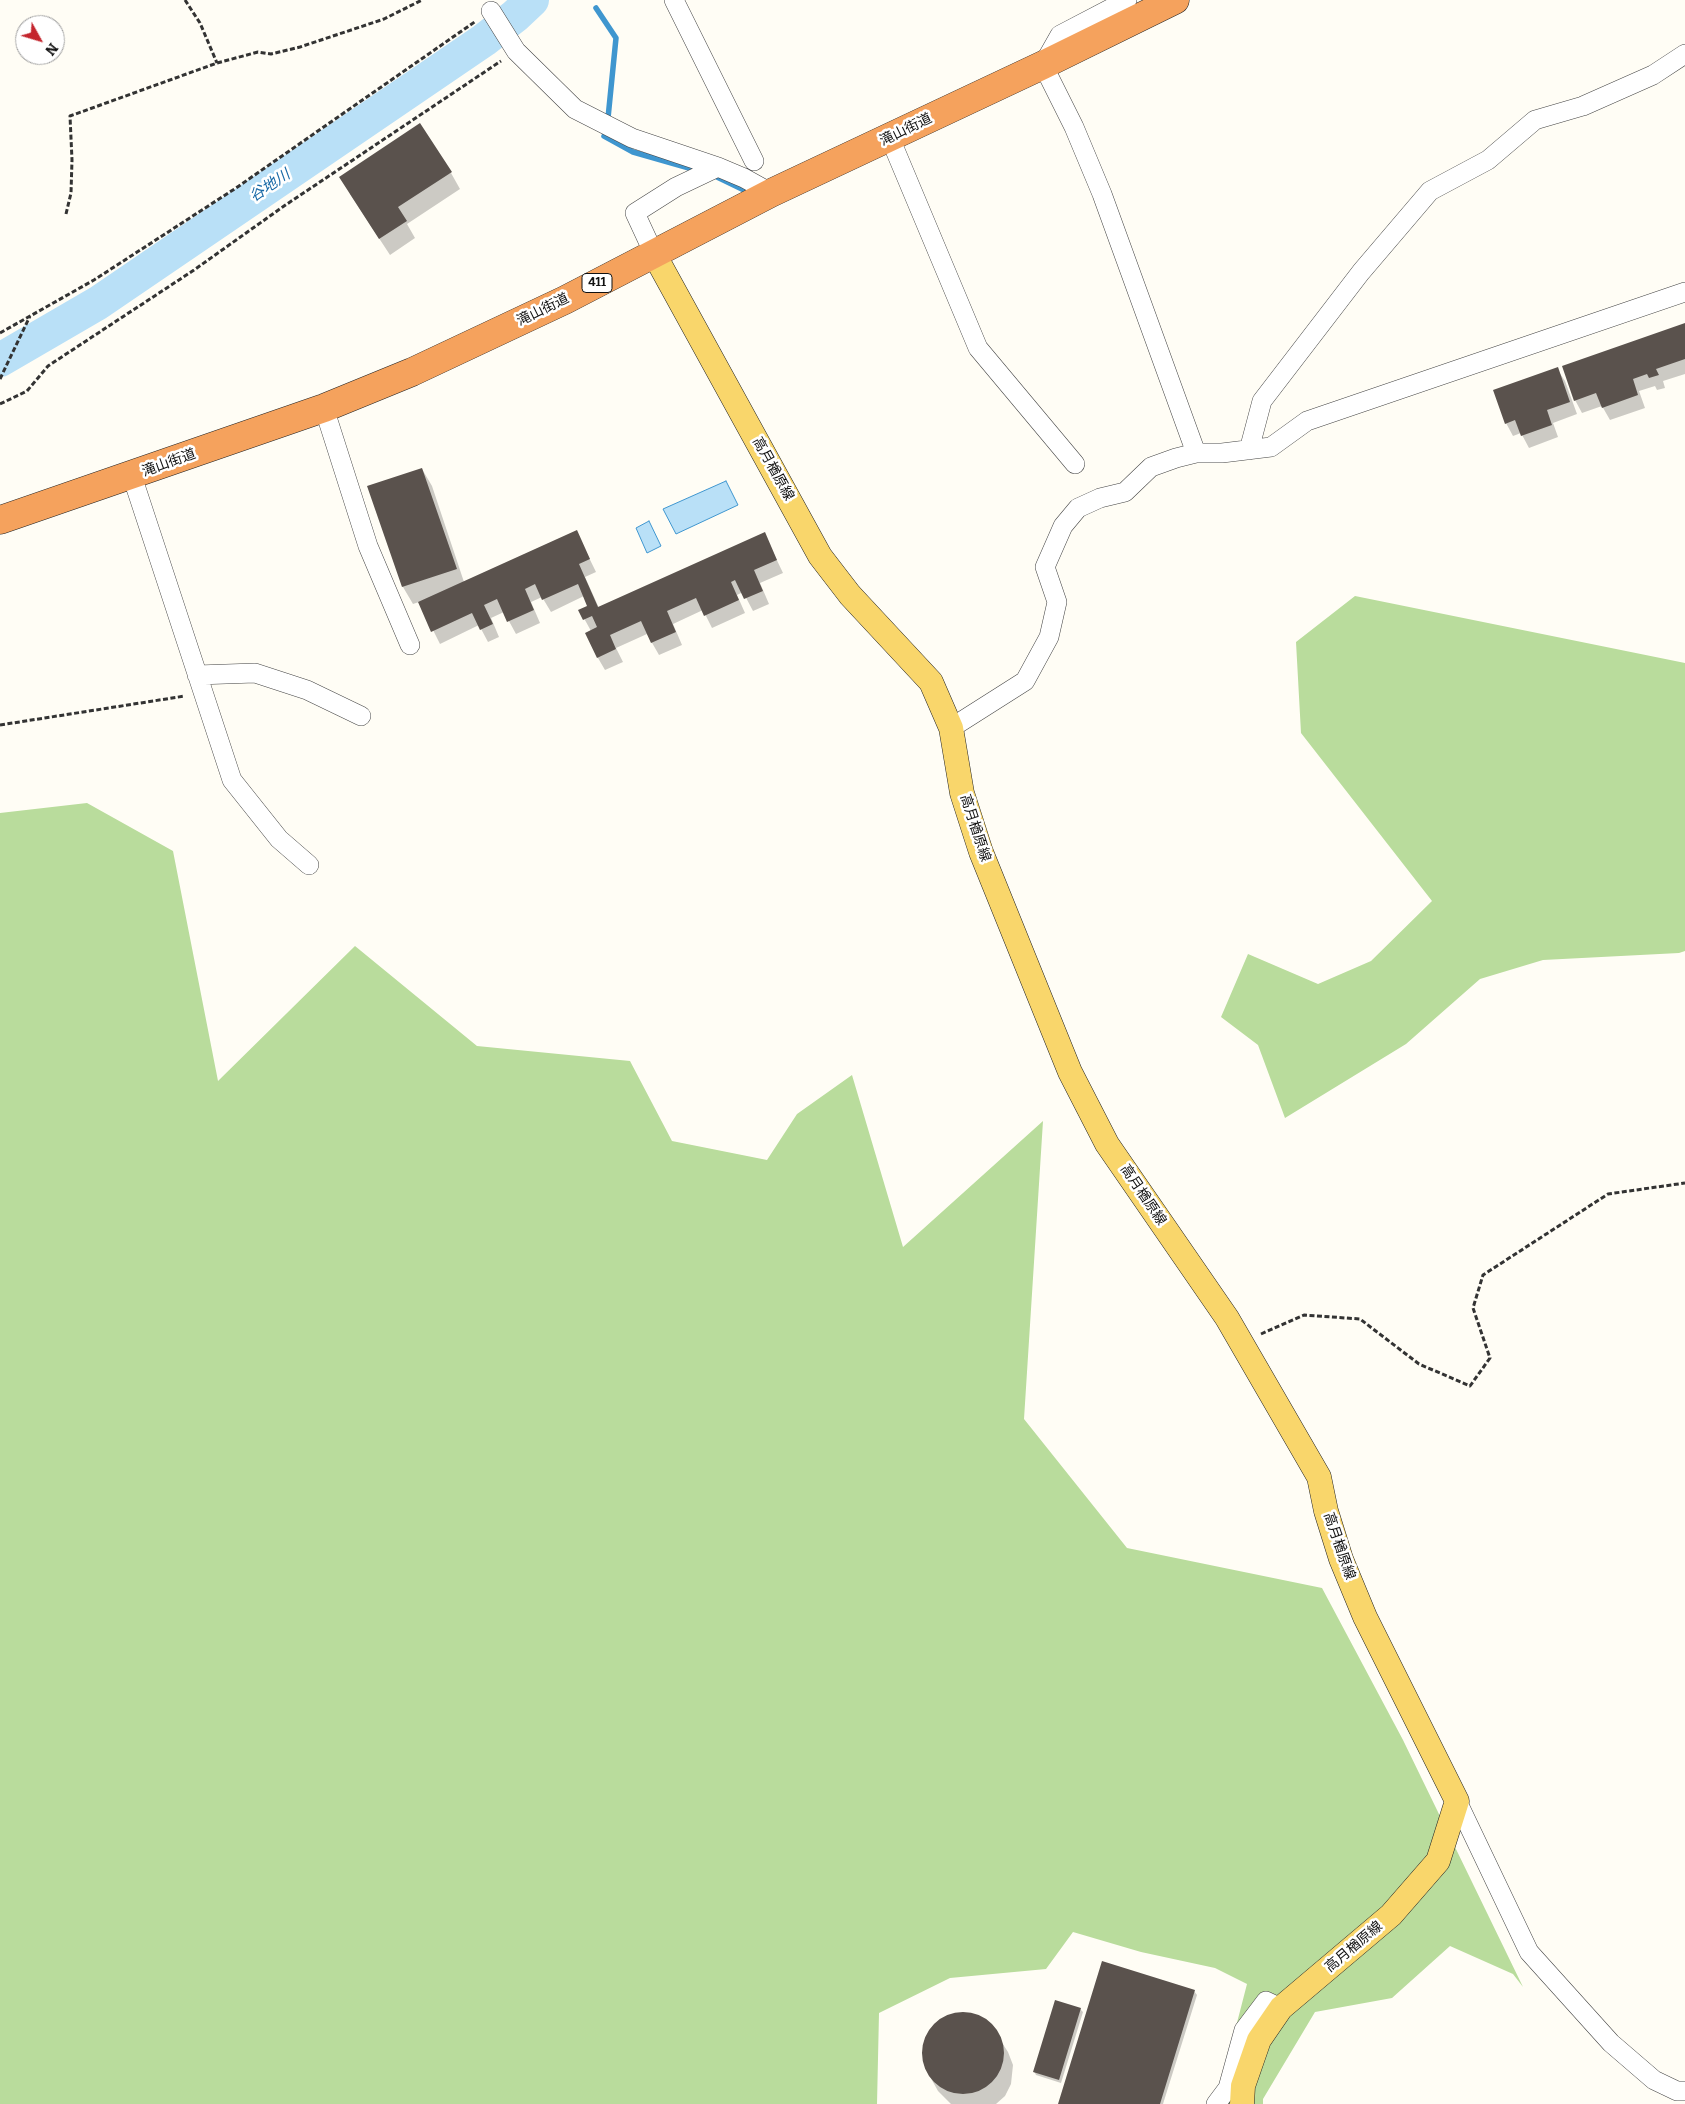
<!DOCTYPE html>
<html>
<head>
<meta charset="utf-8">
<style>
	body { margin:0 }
	#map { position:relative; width:1685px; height:2104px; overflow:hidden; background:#fffdf5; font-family:Bitter,serif }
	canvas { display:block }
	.north { position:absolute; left:15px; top:15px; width:50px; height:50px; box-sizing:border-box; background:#fff; border:1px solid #a0a0a0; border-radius:50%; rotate:129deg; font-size:14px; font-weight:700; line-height:20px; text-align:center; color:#111 }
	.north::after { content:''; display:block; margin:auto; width:18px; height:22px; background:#c4262e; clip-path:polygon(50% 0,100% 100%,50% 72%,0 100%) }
</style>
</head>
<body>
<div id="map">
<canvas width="1685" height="2104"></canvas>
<div class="north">N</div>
</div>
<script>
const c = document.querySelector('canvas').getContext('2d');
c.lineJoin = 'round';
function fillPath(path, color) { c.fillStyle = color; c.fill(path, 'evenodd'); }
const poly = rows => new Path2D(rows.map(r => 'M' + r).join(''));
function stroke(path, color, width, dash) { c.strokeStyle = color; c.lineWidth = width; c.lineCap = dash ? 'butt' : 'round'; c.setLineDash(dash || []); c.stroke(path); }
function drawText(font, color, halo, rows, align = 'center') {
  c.font = font + ' Bitter,"Noto Sans JP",serif'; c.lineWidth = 5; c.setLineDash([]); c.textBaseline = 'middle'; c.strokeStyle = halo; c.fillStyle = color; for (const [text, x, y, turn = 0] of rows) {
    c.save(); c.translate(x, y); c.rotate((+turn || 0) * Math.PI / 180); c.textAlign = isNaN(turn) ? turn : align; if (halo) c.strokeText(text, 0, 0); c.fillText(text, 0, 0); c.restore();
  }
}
fillPath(poly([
	[1355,596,1685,663,1685,951,1679,953,1543,960,1480,979,1406,1044,1285,1118,1258,1045,1221,1017,1248,954,1318,984,1371,961,1432,901,1301,733,1296,642],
	[87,803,173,851,218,1081,355,946,477,1046,630,1061,672,1141,767,1160,797,1114,852,1075,903,1247,1043,1121,1024,1419,1127,1548,1322,1588,1403,1740,1523,1987,1513,1974,1450,1946,1392,1998,1315,2012,1263,2099,1263,2104,1216,2104,1247,1984,1215,1968,1141,1952,1073,1932,1046,1969,950,1978,879,2013,877,2104,0,2104,0,813]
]), '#b9dc9c');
const water = poly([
	[726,481,738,505,676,534,663,509,726,481],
	[649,521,661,546,647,553,636,528,649,521]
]);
fillPath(water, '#b9e0f7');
stroke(water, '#3f96cf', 1);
fillPath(poly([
	[451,173,460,189,407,224,415,238,390,255,350,194],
	[1685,325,1685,374,1663,381,1665,388,1657,390,1655,386,1639,391,1645,408,1610,420,1602,406,1582,413,1575,400],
	[1557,369,1565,381,1577,414,1553,423,1558,437,1529,448,1521,433,1513,436,1506,423],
	[422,469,432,486,464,582,576,531,596,572,585,577,599,608,764,533,783,573,760,583,769,604,753,611,743,592,737,595,745,613,712,628,703,610,673,624,682,645,659,655,647,634,616,648,623,662,605,670,598,658,591,631,580,611,589,606,584,596,551,612,542,597,531,602,540,623,516,634,504,612,491,618,499,637,488,642,479,625,440,644,419,602,413,604,403,587,369,486],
	[1194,1991,1197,1995,1163,2104,1059,2104],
	[1080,2009,1083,2012,1061,2083,1036,2075,1034,2071],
	[964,2013,978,2016,989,2023,1008,2052,1013,2065,1011,2084,1005,2096,996,2104,951,2104,938,2091,928,2073,923,2059,924,2042,930,2030,941,2020,953,2014]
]), '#0003');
stroke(poly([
	[596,8,616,38,608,118],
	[604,136,633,152,696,170],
	[717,177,746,191]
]), '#3f96cf', 5.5);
stroke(poly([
	[0,360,98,303,484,40,515,16,532,0]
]), '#b9e0f7', 34);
fillPath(poly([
	[420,123,452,172,398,207,407,221,379,239,339,177],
	[1685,323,1685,359,1656,369,1659,375,1649,378,1647,374,1633,379,1638,395,1602,408,1596,393,1574,401,1562,366],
	[1558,367,1570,402,1547,410,1552,425,1521,436,1515,420,1505,424,1493,390],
	[422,468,457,569,402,587,367,486],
	[577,530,590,559,579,564,598,607,765,532,777,560,754,570,763,591,744,599,735,580,731,582,739,600,704,616,696,598,667,611,676,632,651,643,641,621,610,635,616,649,597,658,585,633,597,627,592,616,583,620,578,610,587,606,578,584,542,600,535,584,525,589,534,610,507,622,497,599,484,605,493,624,480,630,472,613,431,632,418,602],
	[1102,1961,1195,1990,1160,2104,1058,2104],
	[1055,2000,1081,2008,1059,2080,1033,2072],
	'922 2053a41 41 0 1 1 82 0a41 41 0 1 1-82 0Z'
]), '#5a524d');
const minor = poly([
	[674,0,754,161],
	[1127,0,1060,35,1043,65,1074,127,1102,194,1196,453],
	[491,11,516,51,575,109,632,138,718,167,744,178,771,193],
	[890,138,978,348,1075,464],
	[654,254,635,213,676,187,718,167],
	[324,408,368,546,410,645],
	[1249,450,1262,401,1361,272,1430,191,1488,160,1535,120,1583,106,1653,75,1685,54],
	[132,476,232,780,279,839,309,865],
	[197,675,255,673,307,690,361,716],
	[951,728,1025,681,1049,637,1057,602,1045,567,1063,526,1078,508,1100,498,1125,492,1151,467,1176,458,1196,453,1222,453,1271,447,1307,421,1685,292],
	[1457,1801,1529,1952,1611,2043,1654,2080,1677,2091,1685,2091],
	[1216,2104,1228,2088,1244,2030,1266,2001,1281,2008]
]);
const major = poly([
	[654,254,820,556,850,595,931,682,951,728,962,793,981,852,1070,1072,1107,1144,1227,1318,1319,1477,1326,1511,1341,1559,1365,1617,1457,1801,1438,1861,1391,1915,1281,2008,1259,2040,1243,2086,1242,2104]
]);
const highway = poly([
	[0,520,324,408,412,372,565,300,771,193,1043,65,1175,0]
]);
stroke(minor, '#444', 20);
stroke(major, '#222', 25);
stroke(highway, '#222', 29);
stroke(poly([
	[185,0,200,23,217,63],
	[66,214,71,193,72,160,70,116,217,63,258,52,271,54,300,47,384,19,422,0],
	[0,333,94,280,236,188,476,21],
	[0,379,30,316],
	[0,404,27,391,48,366,194,270,284,206,501,61],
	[0,725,185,696],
	[1261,1334,1304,1315,1360,1319,1419,1364,1470,1386,1490,1358,1473,1308,1483,1275,1608,1194,1685,1183]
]), '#333', 3, [5, 2.5]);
stroke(minor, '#fff', 19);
stroke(major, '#f9d66b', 24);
stroke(highway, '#f5a25d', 28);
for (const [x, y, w] of [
	[597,283,30]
]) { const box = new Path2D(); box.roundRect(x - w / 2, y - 9.5, w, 19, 4); c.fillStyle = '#fff'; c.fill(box); stroke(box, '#111', 1); }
drawText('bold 12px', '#111', null, [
	["411",597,283]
]);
drawText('14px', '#111', '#fff', [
	["滝山街道",906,130,-26],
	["滝山街道",543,310,-26],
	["滝山街道",169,463,-20],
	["高月楢原線",773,469,61],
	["高月楢原線",975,828,72],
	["高月楢原線",1143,1195,56],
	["高月楢原線",1339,1546,71],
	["高月楢原線",1354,1947,-40]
]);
drawText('italic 15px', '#1768a6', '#fff', [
	["谷地川",270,186,-34]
]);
</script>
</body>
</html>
